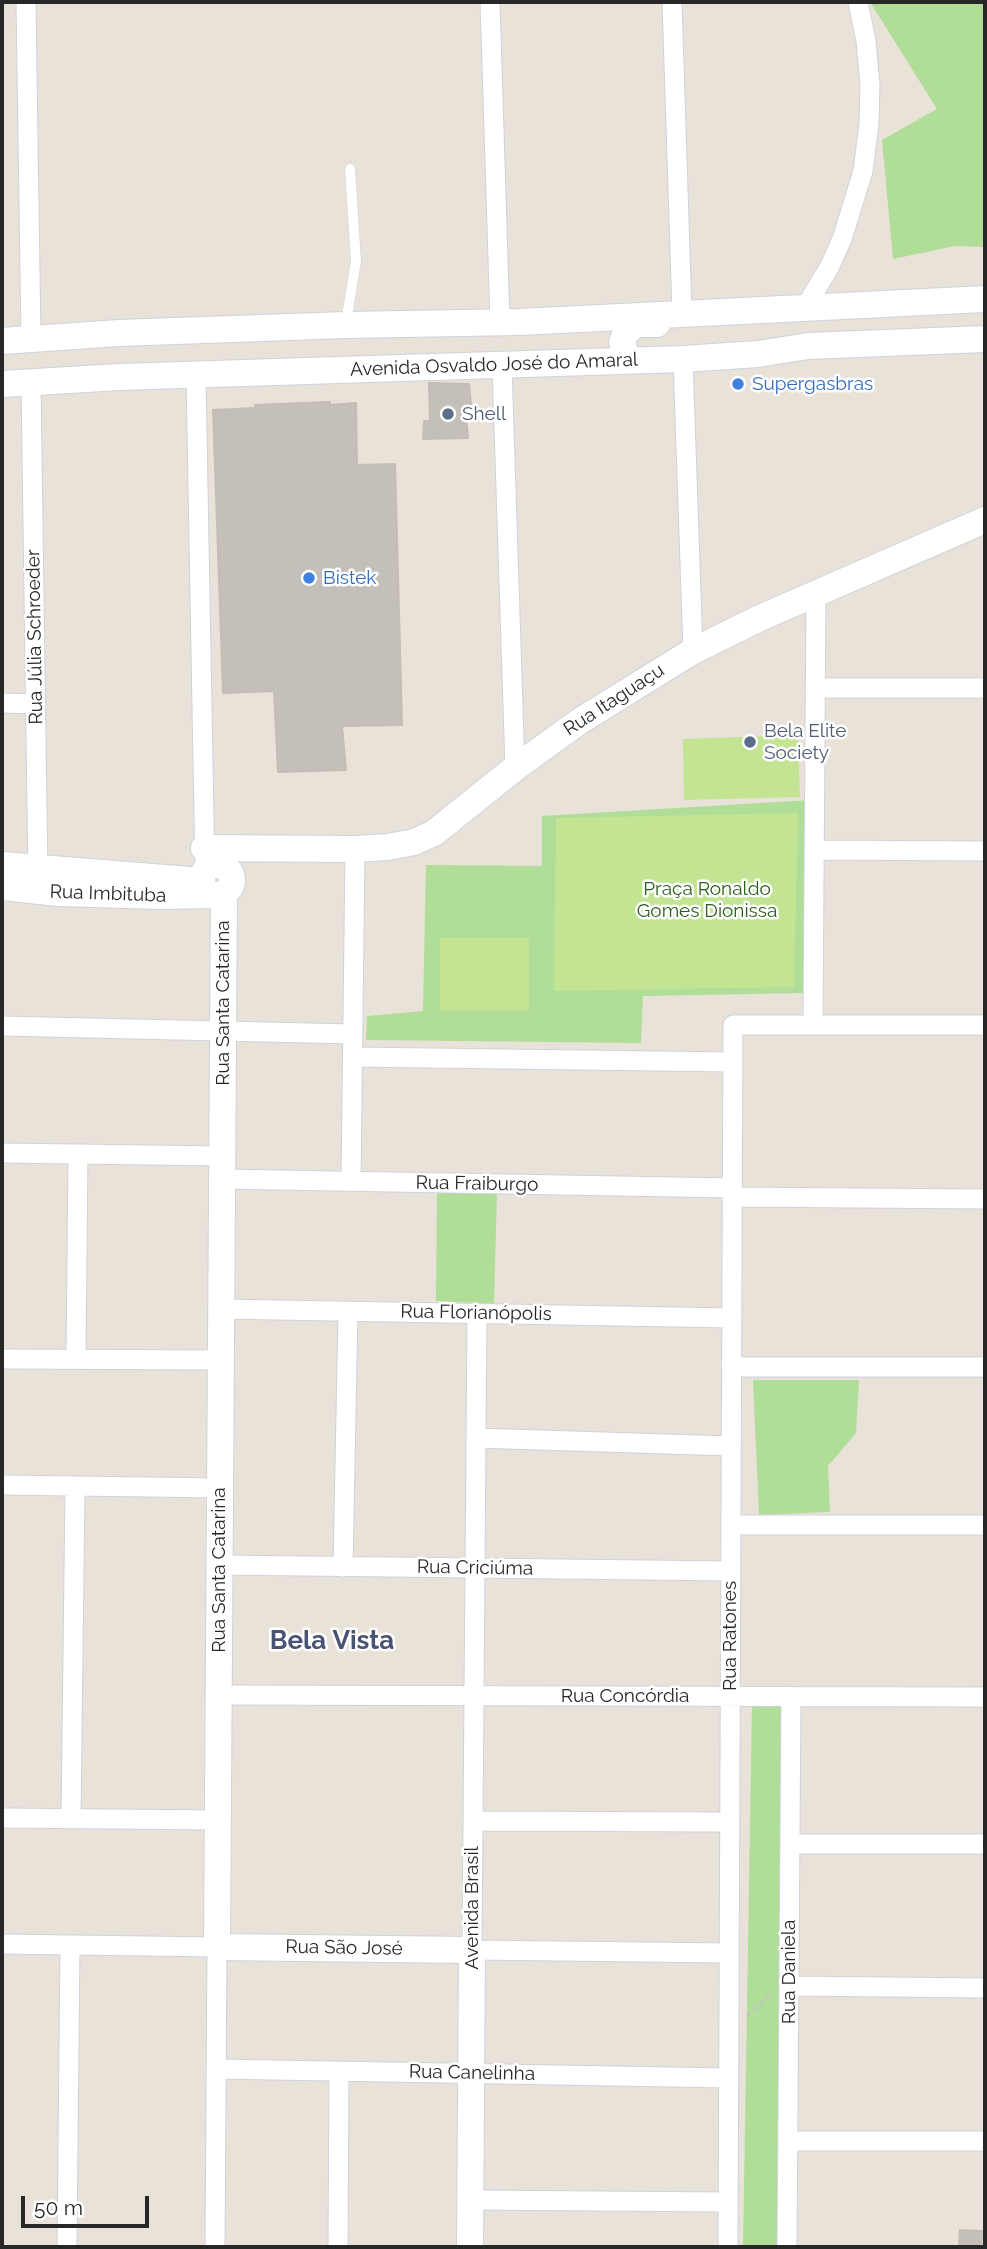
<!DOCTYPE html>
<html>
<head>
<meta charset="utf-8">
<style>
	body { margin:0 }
	#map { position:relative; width:987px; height:2249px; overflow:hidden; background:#e9e2d9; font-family:Raleway,sans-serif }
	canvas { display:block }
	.frame { position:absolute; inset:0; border:4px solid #272727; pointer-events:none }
	.scale { position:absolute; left:21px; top:2196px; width:128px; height:32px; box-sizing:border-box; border:4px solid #272727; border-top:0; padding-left:9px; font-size:21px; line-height:24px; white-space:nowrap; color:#272727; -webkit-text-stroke:5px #fff; paint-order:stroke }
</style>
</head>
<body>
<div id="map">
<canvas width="987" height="2249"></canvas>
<div class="frame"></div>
<div class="scale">50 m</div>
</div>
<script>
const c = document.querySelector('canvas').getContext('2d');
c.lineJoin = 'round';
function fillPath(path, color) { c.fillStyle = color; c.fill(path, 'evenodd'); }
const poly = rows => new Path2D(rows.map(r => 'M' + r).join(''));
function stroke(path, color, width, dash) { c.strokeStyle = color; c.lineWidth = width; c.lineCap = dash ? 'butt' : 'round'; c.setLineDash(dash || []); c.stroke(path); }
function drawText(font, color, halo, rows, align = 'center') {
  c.font = font + ' Raleway,sans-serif'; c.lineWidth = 5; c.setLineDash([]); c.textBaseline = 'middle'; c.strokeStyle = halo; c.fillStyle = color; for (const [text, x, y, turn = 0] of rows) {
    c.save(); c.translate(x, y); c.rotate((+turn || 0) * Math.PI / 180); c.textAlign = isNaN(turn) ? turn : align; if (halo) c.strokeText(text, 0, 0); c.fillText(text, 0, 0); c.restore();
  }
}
fillPath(poly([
	[870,2,985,2,985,247,955,246,893,259,882,140,937,109],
	[811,800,805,993,643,996,641,1043,366,1040,367,1016,423,1011,426,865,542,866,542,816],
	[437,1190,497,1192,494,1304,436,1301],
	[753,1380,859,1380,856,1433,828,1466,830,1512,759,1515],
	[782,1703,779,2247,743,2247,752,1704]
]), '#b0dd97');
fillPath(poly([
	[798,735,800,797,684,800,683,739],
	[798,813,794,987,554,991,556,818],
	[440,938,529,938,529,1011,440,1011]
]), '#c3e493');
const building = poly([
	[429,383,469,384,471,405,465,406,468,438,423,439,424,421,430,421,429,383],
	[330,402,330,405,356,403,357,465,395,464,402,725,342,726,346,770,278,772,274,691,223,693,213,410,255,408,255,405,330,402],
	[960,2230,982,2231,981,2247,959,2247,960,2230]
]);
fillPath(building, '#c4bfb9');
stroke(building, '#c4bdb3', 2);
const lane = poly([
	[346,322,356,261,350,169]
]);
const street = poly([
	[26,2,31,340],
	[490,2,500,323],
	[672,2,682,313],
	[804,309,830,266,842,239,863,171,869,124,870,85,866,41,858,2],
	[683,359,693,651],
	[502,366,515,768],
	[196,376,205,872],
	[31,383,38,879],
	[815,688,985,688],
	[2,703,36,704],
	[814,850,985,851],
	[813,1025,816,594],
	[2,1026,353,1034],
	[353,1057,733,1062],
	[2,1153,222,1156],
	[222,1179,732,1188],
	[351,1181,355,849],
	[732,1197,985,1199],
	[221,1309,732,1318],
	[477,1314,472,1950,729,1953],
	[2,1359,221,1360],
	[76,1359,78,1154],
	[731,1367,985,1367],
	[476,1438,731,1446],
	[2,1485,220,1488],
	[731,1525,985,1525],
	[219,1565,731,1571],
	[343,1567,348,1311],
	[218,1695,985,1697],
	[2,1818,218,1820],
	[71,1819,75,1487],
	[473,1821,722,1822,729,1827],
	[790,1844,985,1844],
	[2,1944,217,1947,215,2247],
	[789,1986,985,1988],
	[216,2069,728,2078],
	[788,2141,985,2141],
	[471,2200,728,2202],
	[67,2247,70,1945],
	[338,2247,339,2071],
	[728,2247,733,1025,985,1025],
	[787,2247,791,1696]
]);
const secondary = poly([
	[2,341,119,333,346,325,519,322,985,299],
	[630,360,625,352,622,342,626,332,636,324,657,324],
	[2,384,119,377,683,359,758,354,808,346,985,339],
	[204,848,355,849,388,847,414,842,434,833,515,768,580,721,693,651,760,618,985,520],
	[2,865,190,880],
	'202 880a15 15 0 1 1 30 0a15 15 0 1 1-30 0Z',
	[2,887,59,893,160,896,214,895],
	[224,893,217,1947,472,1950,470,2247]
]);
stroke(lane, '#ced2df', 11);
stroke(street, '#ced2df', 21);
stroke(secondary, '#ced2df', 28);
stroke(poly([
	[747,2016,770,1995]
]), '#c3c3c3', 2.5, [5, 3.5]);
stroke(lane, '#fff', 10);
stroke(street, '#fff', 19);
stroke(secondary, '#fff', 26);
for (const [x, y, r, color] of [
	[738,384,7,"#3f7fe0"],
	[448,414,7,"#5c6f8a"],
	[309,578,7,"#3f7fe0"],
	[750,742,7,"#5c6f8a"]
]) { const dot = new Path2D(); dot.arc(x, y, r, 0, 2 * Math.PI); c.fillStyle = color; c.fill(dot); stroke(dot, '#fff', 2.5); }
drawText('19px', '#272727', '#fff', [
	["Avenida Osvaldo José do Amaral",494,365,-2],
	["Rua Júlia Schroeder",35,637,-91],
	["Rua Itaguaçu",614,700,-33],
	["Rua Imbituba",108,894,2],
	["Rua Santa Catarina",223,1003,-90],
	["Rua Fraiburgo",477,1184,1],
	["Rua Florianópolis",476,1313,1],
	["Rua Criciúma",475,1568,1],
	["Rua Santa Catarina",219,1570,-90],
	["Rua Ratones",730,1636,-90],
	["Rua Concórdia",625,1696],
	["Avenida Brasil",472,1908,-90],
	["Rua São José",344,1948,1],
	["Rua Daniela",789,1972,-90],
	["Rua Canelinha",472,2073,1]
]);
drawText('19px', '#366cbe', '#fff', [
	["Supergasbras",752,384],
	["Bistek",323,578]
], 'left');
drawText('19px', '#4e5e75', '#fff', [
	["Shell",462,414],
	["Bela Elite",764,731],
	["Society",764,753]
], 'left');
drawText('19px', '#2b5e1c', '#fff', [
	["Praça Ronaldo",707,889],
	["Gomes Dionissa",707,911]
]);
drawText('bold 26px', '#4a5374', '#fff', [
	["Bela Vista",332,1641]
]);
</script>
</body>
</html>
